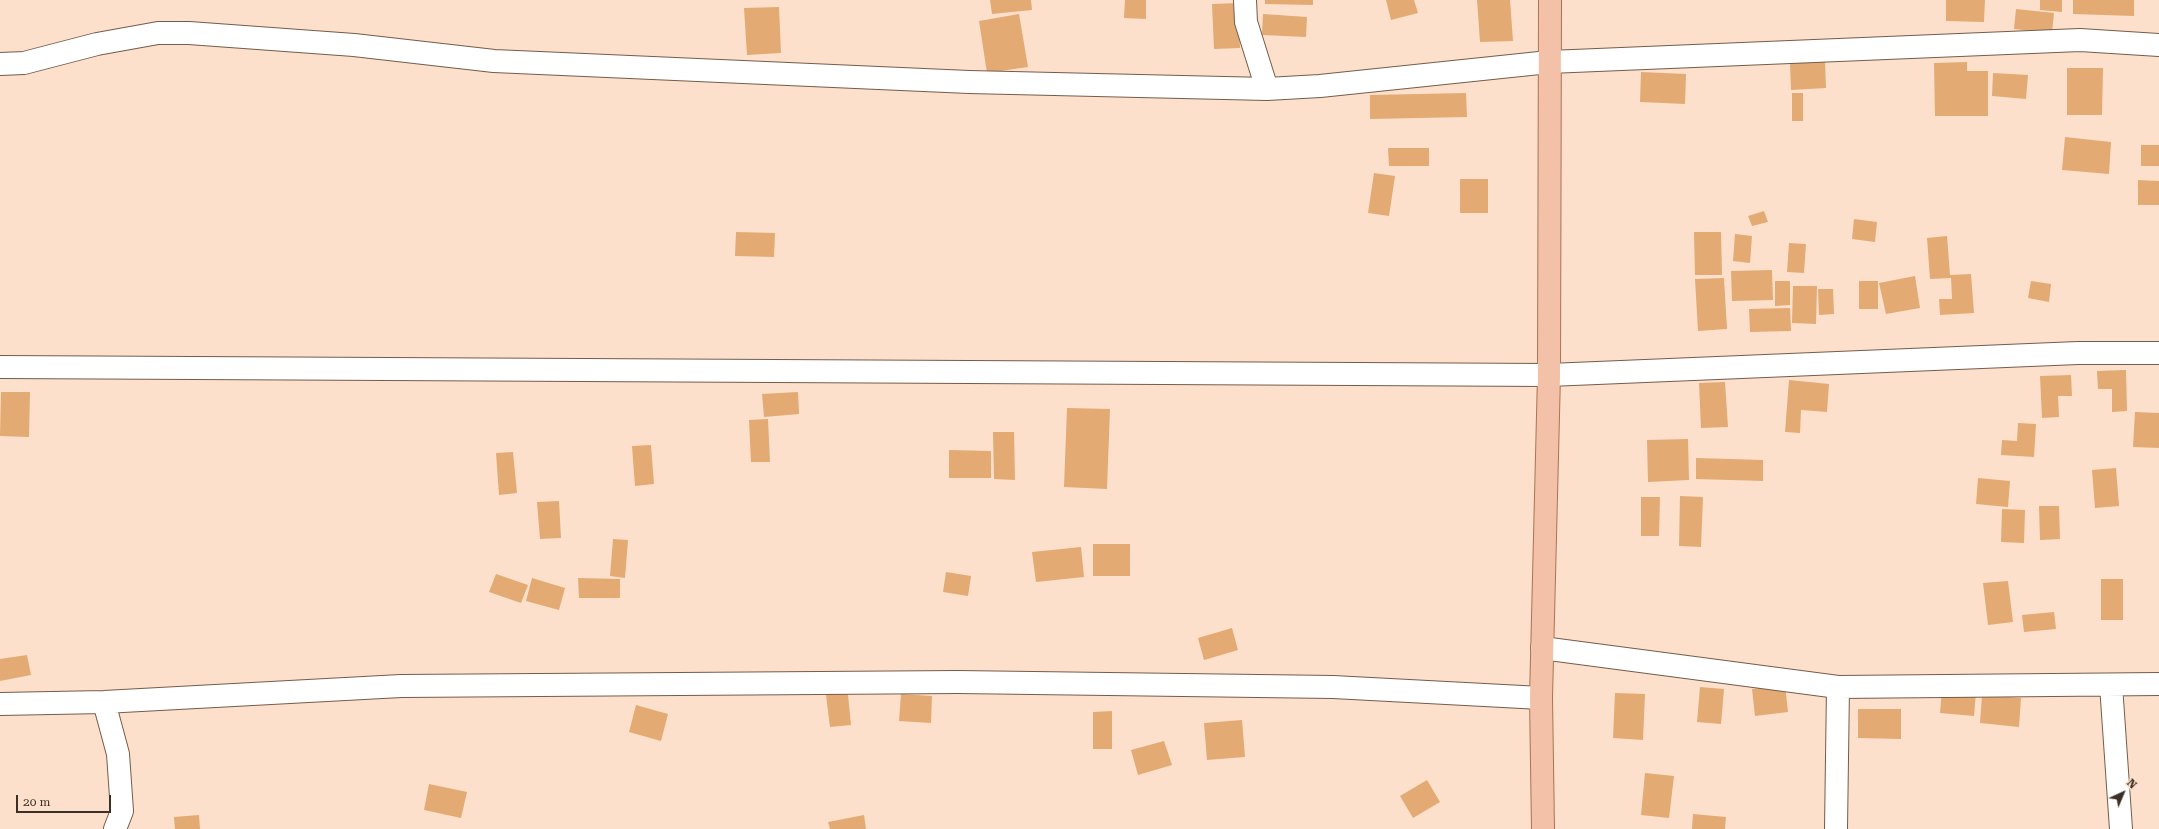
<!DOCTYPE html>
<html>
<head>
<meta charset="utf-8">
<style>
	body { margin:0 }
	#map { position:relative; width:2159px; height:829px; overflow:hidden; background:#fde0cb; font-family:"Roboto Serif",serif }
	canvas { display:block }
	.north { position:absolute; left:2103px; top:773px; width:40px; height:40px; -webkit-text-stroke:3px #fde0cb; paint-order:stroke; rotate:44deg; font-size:11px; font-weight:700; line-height:16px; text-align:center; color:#3b3028 }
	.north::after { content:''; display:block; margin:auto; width:14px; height:18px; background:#3b3028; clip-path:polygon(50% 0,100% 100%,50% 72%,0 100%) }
	.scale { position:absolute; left:16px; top:795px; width:95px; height:18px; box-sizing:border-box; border:2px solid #3b3028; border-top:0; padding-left:5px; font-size:12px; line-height:14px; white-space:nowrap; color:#3b3028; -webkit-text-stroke:3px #fde0cb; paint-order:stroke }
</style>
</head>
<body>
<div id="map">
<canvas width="2159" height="829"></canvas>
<div class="north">N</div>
<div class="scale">20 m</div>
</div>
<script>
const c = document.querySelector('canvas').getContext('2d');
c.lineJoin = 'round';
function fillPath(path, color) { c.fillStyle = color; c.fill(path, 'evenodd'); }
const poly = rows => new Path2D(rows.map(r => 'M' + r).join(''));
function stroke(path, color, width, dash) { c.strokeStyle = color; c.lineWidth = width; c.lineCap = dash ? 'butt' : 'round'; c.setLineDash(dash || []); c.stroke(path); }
fillPath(poly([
	[990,0,1031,0,1032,10,992,14],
	[1125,0,1146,0,1146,19,1124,18],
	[1265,0,1313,0,1313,5,1265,4],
	[1386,0,1414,0,1418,13,1391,20],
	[1477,0,1510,0,1513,41,1480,42],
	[1946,0,1985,0,1984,22,1946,21],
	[2040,0,2062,0,2062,12,2040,10],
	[2073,0,2134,0,2134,16,2073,14],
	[1238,3,1240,48,1214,49,1212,4],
	[779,7,781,53,747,55,744,8],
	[2016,9,2054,13,2052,33,2014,29],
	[1019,14,1028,67,987,73,979,21],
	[1263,14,1307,17,1306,37,1262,35],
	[1825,61,1826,88,1791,90,1790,62],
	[1967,62,1967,71,1988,71,1988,116,1935,116,1934,63],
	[2067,68,2103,68,2102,115,2067,115],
	[1641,72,1686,74,1685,104,1640,102],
	[1993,73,2028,75,2026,99,1992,96],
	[1466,93,1467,117,1370,119,1370,95],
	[1792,93,1803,93,1803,121,1792,121],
	[2065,137,2111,142,2109,174,2062,170],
	[2141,145,2159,145,2159,166,2141,166],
	[1388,148,1429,148,1429,166,1389,166],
	[1374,173,1395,176,1389,216,1368,213],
	[1460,179,1488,179,1488,213,1460,213],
	[2138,180,2159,181,2159,205,2138,205],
	[1764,211,1768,222,1752,226,1748,216],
	[1854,219,1877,222,1875,242,1852,239],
	[736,232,775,233,774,257,735,256],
	[1694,232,1721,232,1722,275,1695,275],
	[1735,234,1752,236,1750,263,1733,261],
	[1947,236,1950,275,1971,274,1974,313,1940,315,1939,299,1952,299,1951,278,1930,279,1927,238],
	[1789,243,1806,244,1804,273,1787,272],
	[1772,270,1773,300,1732,301,1731,271],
	[1915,276,1920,308,1886,314,1879,283],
	[1724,278,1727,329,1698,331,1695,279],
	[1775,281,1790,281,1790,305,1775,306],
	[1859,281,1878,281,1878,309,1859,309],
	[2031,281,2051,284,2049,302,2028,298],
	[1793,286,1817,286,1816,324,1792,323],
	[1818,289,1833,289,1834,314,1819,315],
	[1790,308,1791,331,1750,332,1749,309],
	[2126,370,2127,411,2112,412,2112,389,2098,389,2097,371],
	[2071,375,2072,396,2058,396,2059,417,2042,418,2040,376],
	[1789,380,1829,384,1827,412,1801,410,1800,433,1785,432],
	[1725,382,1728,427,1701,428,1699,383],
	[1,392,30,392,29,437,0,436],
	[798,392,799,414,764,417,762,394],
	[1067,408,1110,409,1107,489,1064,487],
	[2135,412,2159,413,2159,448,2133,447],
	[768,419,770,462,751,462,749,420],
	[2018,423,2036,424,2034,457,2001,455,2002,440,2017,441],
	[993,432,1014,432,1015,480,994,479],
	[1688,439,1689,480,1648,482,1647,440],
	[651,445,654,484,635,486,632,446],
	[949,450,991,451,991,478,949,478],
	[513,452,517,493,499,495,496,453],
	[1696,458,1763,460,1763,481,1696,479],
	[2116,468,2119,506,2095,508,2092,470],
	[1978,478,2010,481,2008,507,1976,504],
	[1680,496,1703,497,1701,547,1679,546],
	[1641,497,1660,497,1659,536,1641,536],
	[559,501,561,538,540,539,537,502],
	[2039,506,2059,506,2060,539,2040,540],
	[2002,509,2025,510,2024,543,2001,542],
	[613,539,628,540,625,578,610,576],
	[1093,544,1130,544,1130,576,1093,576],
	[1081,547,1084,577,1036,582,1032,552],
	[946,572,971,576,968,596,943,592],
	[496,574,528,585,521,603,489,592],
	[532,578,565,588,559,610,526,601],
	[578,578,620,579,620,598,579,598],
	[2101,579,2123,579,2123,620,2101,620],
	[2008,581,2013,622,1988,625,1983,583],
	[2054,612,2056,629,2024,632,2022,615],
	[1232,628,1238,650,1204,660,1198,638],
	[27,655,31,675,0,681,0,659],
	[847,685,851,725,830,727,825,687],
	[1785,685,1788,712,1755,716,1752,689],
	[1700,687,1724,689,1721,724,1697,722],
	[1942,689,1976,692,1974,716,1940,713],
	[1615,693,1645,694,1643,740,1613,738],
	[901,694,932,696,931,723,899,721],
	[1982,695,2021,698,2019,727,1980,723],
	[636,705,668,714,661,741,629,732],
	[1858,709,1901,709,1901,739,1858,738],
	[1112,711,1112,749,1093,749,1093,712],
	[1242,720,1245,757,1207,760,1204,723],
	[1164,741,1172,765,1138,775,1131,750],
	[1645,773,1674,776,1669,818,1641,815],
	[1427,780,1440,802,1413,818,1400,796],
	[429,784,467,792,461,818,424,810],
	[1693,814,1726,817,1725,829,1692,829],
	[199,815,200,829,175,829,174,817],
	[864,815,866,829,830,829,828,822]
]), '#e3aa74');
const street = poly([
	[1245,0,1246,22,1267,89],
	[0,64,24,63,97,44,158,33,189,33,354,45,494,61,969,82,1267,89,1320,86,1549,62,2080,40,2159,45],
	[0,367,1549,375,2078,353,2159,353],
	[1542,648,1838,687,2159,684],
	[2111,685,2121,829],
	[104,702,118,754,122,811,115,829],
	[0,704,104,702,401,686,958,682,1333,687,1541,698],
	[1836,829,1838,687]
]);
const primary = poly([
	[1543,829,1541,698,1549,375,1550,0]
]);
stroke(street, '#745c4a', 24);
stroke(primary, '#ad7354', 24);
stroke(street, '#fff', 22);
stroke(primary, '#f2c1a7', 22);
</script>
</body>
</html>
